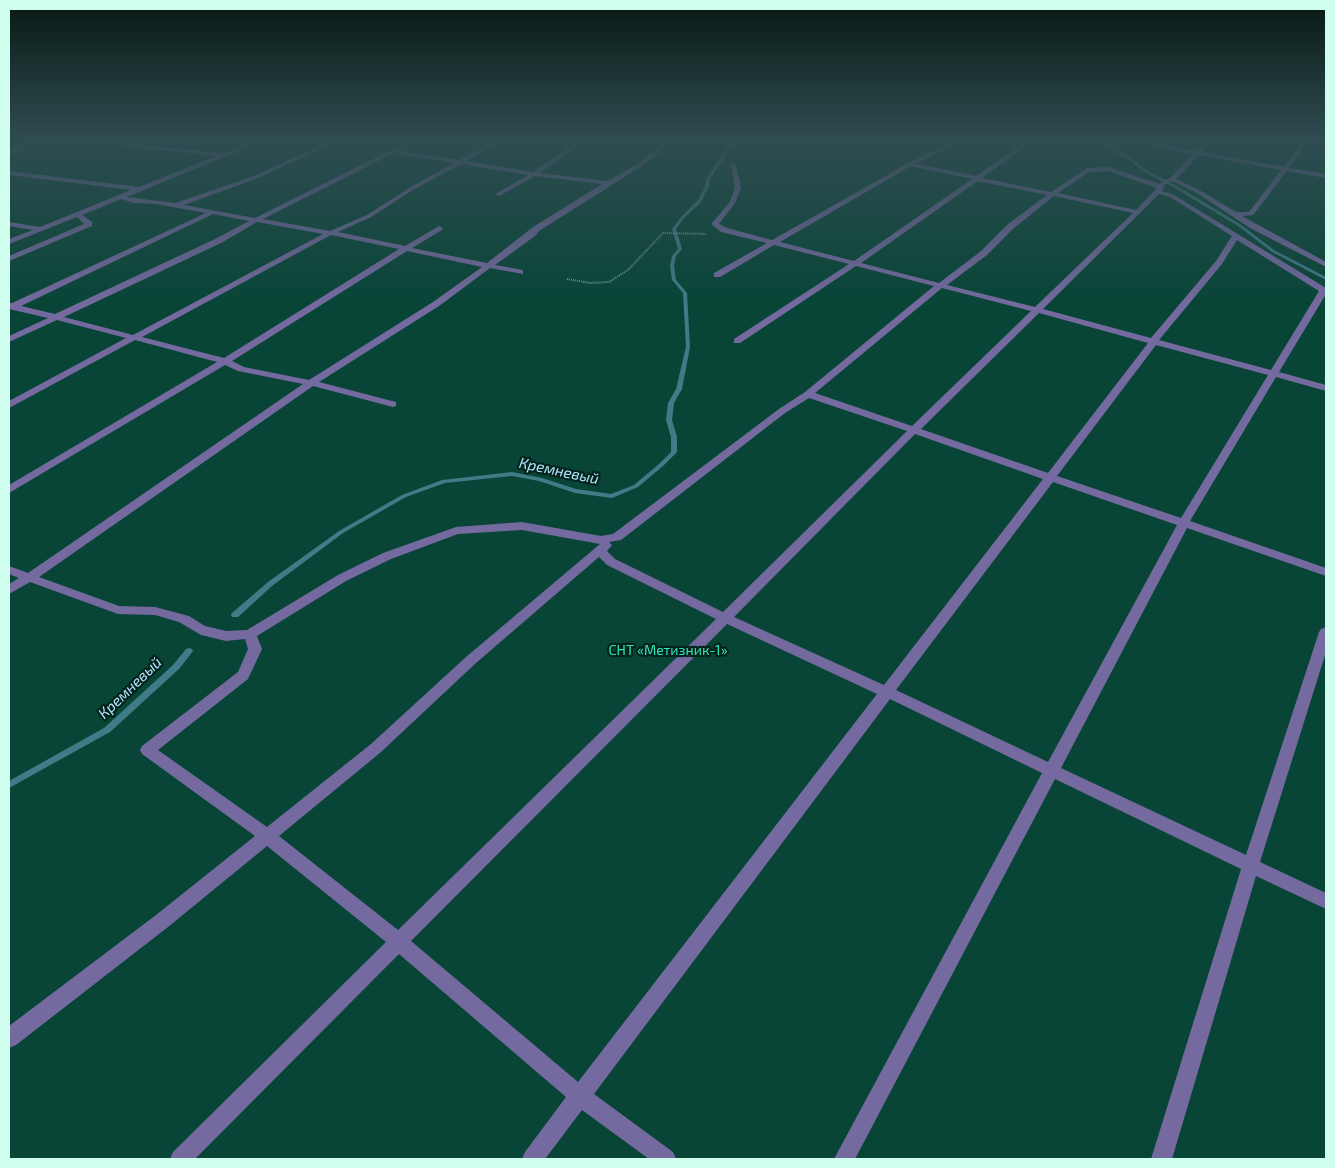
<!DOCTYPE html>
<html>
<head>
<meta charset="utf-8">
<style>
	body { margin:0 }
	#map { position:relative; width:1335px; height:1168px; overflow:hidden; background:#0d2e25; font-family:"Exo 2",sans-serif }
	canvas { display:block }
	.frame { position:absolute; inset:0; border:10px solid #cffeee; pointer-events:none }
</style>
</head>
<body>
<div id="map">
<canvas width="1335" height="1168"></canvas>
<div class="frame"></div>
</div>
<script>
const c = document.querySelector('canvas').getContext('2d');
c.lineJoin = 'round';
function fillPath(path, color) { c.fillStyle = color; c.fill(path, 'evenodd'); }
const poly = rows => new Path2D(rows.map(r => 'M' + r).join(''));
function stroke(path, color, width, dash) { c.strokeStyle = color; c.lineWidth = width; c.lineCap = dash ? 'butt' : 'round'; c.setLineDash(dash || []); c.stroke(path); }
function drawText(font, color, halo, rows, align = 'center') {
  c.font = font + ' "Exo 2",sans-serif'; c.lineWidth = 4.5; c.setLineDash([]); c.textBaseline = 'middle'; c.strokeStyle = halo; c.fillStyle = color; for (const [text, x, y, turn = 0] of rows) {
    c.save(); c.translate(x, y); c.rotate((+turn || 0) * Math.PI / 180); c.textAlign = isNaN(turn) ? turn : align; if (halo) c.strokeText(text, 0, 0); c.fillText(text, 0, 0); c.restore();
  }
}
fillPath(poly([
	[24,140,1326,140,1326,1159,9,1159,9,148]
]), '#084537');
fillPath(poly([
	[739,140,743,140,731,147,710,179,709,187,701,202,683,219,676,229,682,249,676,256,674,266,676,280,687,293,690,347,682,389,674,403,672,420,677,437,677,452,663,466,638,487,612,498,575,493,539,481,512,476,445,483,406,497,343,533,272,586,238,617,232,617,231,615,232,613,268,582,339,531,402,495,442,480,512,472,542,478,576,489,611,494,634,485,659,464,671,452,671,437,666,420,668,403,676,389,686,347,683,293,672,280,670,266,672,256,678,249,672,229,681,217,698,200,705,187,706,179,729,145,739,140],
	[1097,140,1101,140,1131,158,1148,171,1177,186,1240,224,1274,250,1326,277,1326,280,1272,252,1238,226,1175,188,1146,173,1129,160,1097,140],
	[189,648,192,649,193,651,179,669,110,732,9,788,9,781,104,728,173,665,186,649,189,648]
]), '#407c88');
stroke(poly([
	[567,279,590,283,609,282,628,270,663,233,707,234]
]), '#729a8e', 2, [1, 1]);
fillPath(poly([
	[30,140,38,140,9,155,9,151,30,140],
	[256,140,265,140,127,197,175,203,254,176,332,140,340,140,258,178,184,205,255,218,411,140,419,140,399,151,459,160,496,140,504,140,466,161,533,172,580,140,587,140,540,173,607,181,638,164,667,140,674,140,642,166,539,231,535,236,495,265,523,270,523,274,490,268,439,306,319,382,396,402,396,406,393,407,313,386,39,577,119,606,155,607,189,616,205,626,226,631,247,630,338,575,383,553,456,527,522,522,601,536,613,534,779,409,805,392,934,286,856,266,740,343,734,343,734,339,849,264,774,245,720,277,714,277,714,273,767,243,721,232,711,224,729,203,735,188,731,164,736,165,741,188,735,203,719,224,727,228,772,240,912,161,955,140,963,140,916,164,976,176,1028,140,1035,140,982,178,1051,192,1087,168,1109,167,1159,184,1170,178,1193,154,1121,140,1135,140,1196,151,1208,140,1214,140,1202,152,1284,167,1304,140,1310,140,1289,168,1326,174,1326,178,1287,171,1253,215,1242,216,1326,262,1326,267,1250,228,1197,193,1172,181,1165,185,1162,191,1174,195,1326,288,1326,294,1279,372,1326,385,1326,391,1276,377,1190,521,1326,568,1326,576,1187,528,1061,768,1246,855,1319,632,1321,629,1326,627,1326,652,1260,862,1326,893,1326,909,1256,876,1172,1159,1151,1159,1241,869,1055,779,855,1159,834,1159,1042,773,890,699,594,1094,673,1152,676,1159,649,1159,582,1110,545,1159,522,1159,525,1152,566,1097,399,954,195,1159,170,1159,173,1152,386,942,267,846,168,927,16,1045,9,1048,9,1026,156,915,255,836,142,754,140,750,142,746,238,672,248,649,245,639,226,641,201,635,179,622,155,615,118,614,30,582,9,594,9,584,19,578,9,574,9,566,28,573,303,384,238,371,225,365,9,493,9,485,217,362,135,340,9,408,9,401,126,338,57,320,9,342,9,336,48,318,9,309,9,303,12,303,206,213,156,204,134,203,121,199,82,215,92,222,92,226,9,261,9,256,84,224,77,217,9,244,9,239,33,230,9,226,9,222,40,227,131,190,9,175,9,171,139,187,217,156,103,144,101,141,224,153,256,140],
	[394,153,454,163,409,188,367,215,330,231,263,219,394,153],
	[1199,155,1281,170,1249,212,1236,212,1201,191,1176,179,1199,155],
	[461,164,528,175,497,193,496,194,499,196,535,176,602,184,533,227,487,263,412,248,442,230,443,228,439,226,405,246,338,232,371,217,413,190,461,164],
	[911,166,972,179,854,261,780,242,911,166],
	[1108,171,1157,188,1136,210,1058,193,1089,172,1108,171],
	[978,181,1047,195,1008,224,981,251,939,283,861,263,978,181],
	[1159,194,1170,197,1232,236,1216,261,1151,338,1043,309,1159,194],
	[1054,196,1133,213,1035,307,947,285,987,255,1014,228,1054,196],
	[213,214,249,221,215,239,55,314,21,306,213,214],
	[257,222,323,234,133,335,64,317,221,243,257,222],
	[331,235,399,249,224,358,142,337,331,235],
	[1237,240,1319,291,1271,370,1159,340,1222,264,1237,240],
	[407,251,482,267,433,302,309,380,244,367,232,361,407,251],
	[942,288,1031,311,912,426,815,393,942,288],
	[1039,313,1148,343,1048,473,921,429,1039,313],
	[1156,345,1268,375,1181,518,1057,476,1156,345],
	[809,398,907,431,723,612,615,559,607,551,612,545,609,542,621,540,785,413,809,398],
	[915,434,1043,479,884,685,734,617,915,434],
	[1053,482,1177,525,1048,762,896,690,1053,482],
	[522,530,600,544,466,657,371,744,267,827,158,750,248,679,262,649,257,636,346,581,391,559,458,534,522,530],
	[599,557,607,565,716,619,398,930,279,836,381,752,476,663,599,557],
	[727,624,877,694,578,1082,411,941,727,624]
]), '#746a9f');
const sky = c.createLinearGradient(0, 0, 0, 304);
sky.addColorStop(0, '#071914');
sky.addColorStop(0.46, '#2f4c51');
sky.addColorStop(1, '#2f4c5100');
c.fillStyle = sky;
c.fillRect(0, 0, 1335, 304);
drawText('14px', '#32e5bb', '#03241b', [
	["СНТ «Метизник-1»",668,650]
]);
drawText('italic 15px', '#b4e3fd', '#03241b', [
	["Кремневый",559,471,12],
	["Кремневый",130,688,-44]
]);
</script>
</body>
</html>
